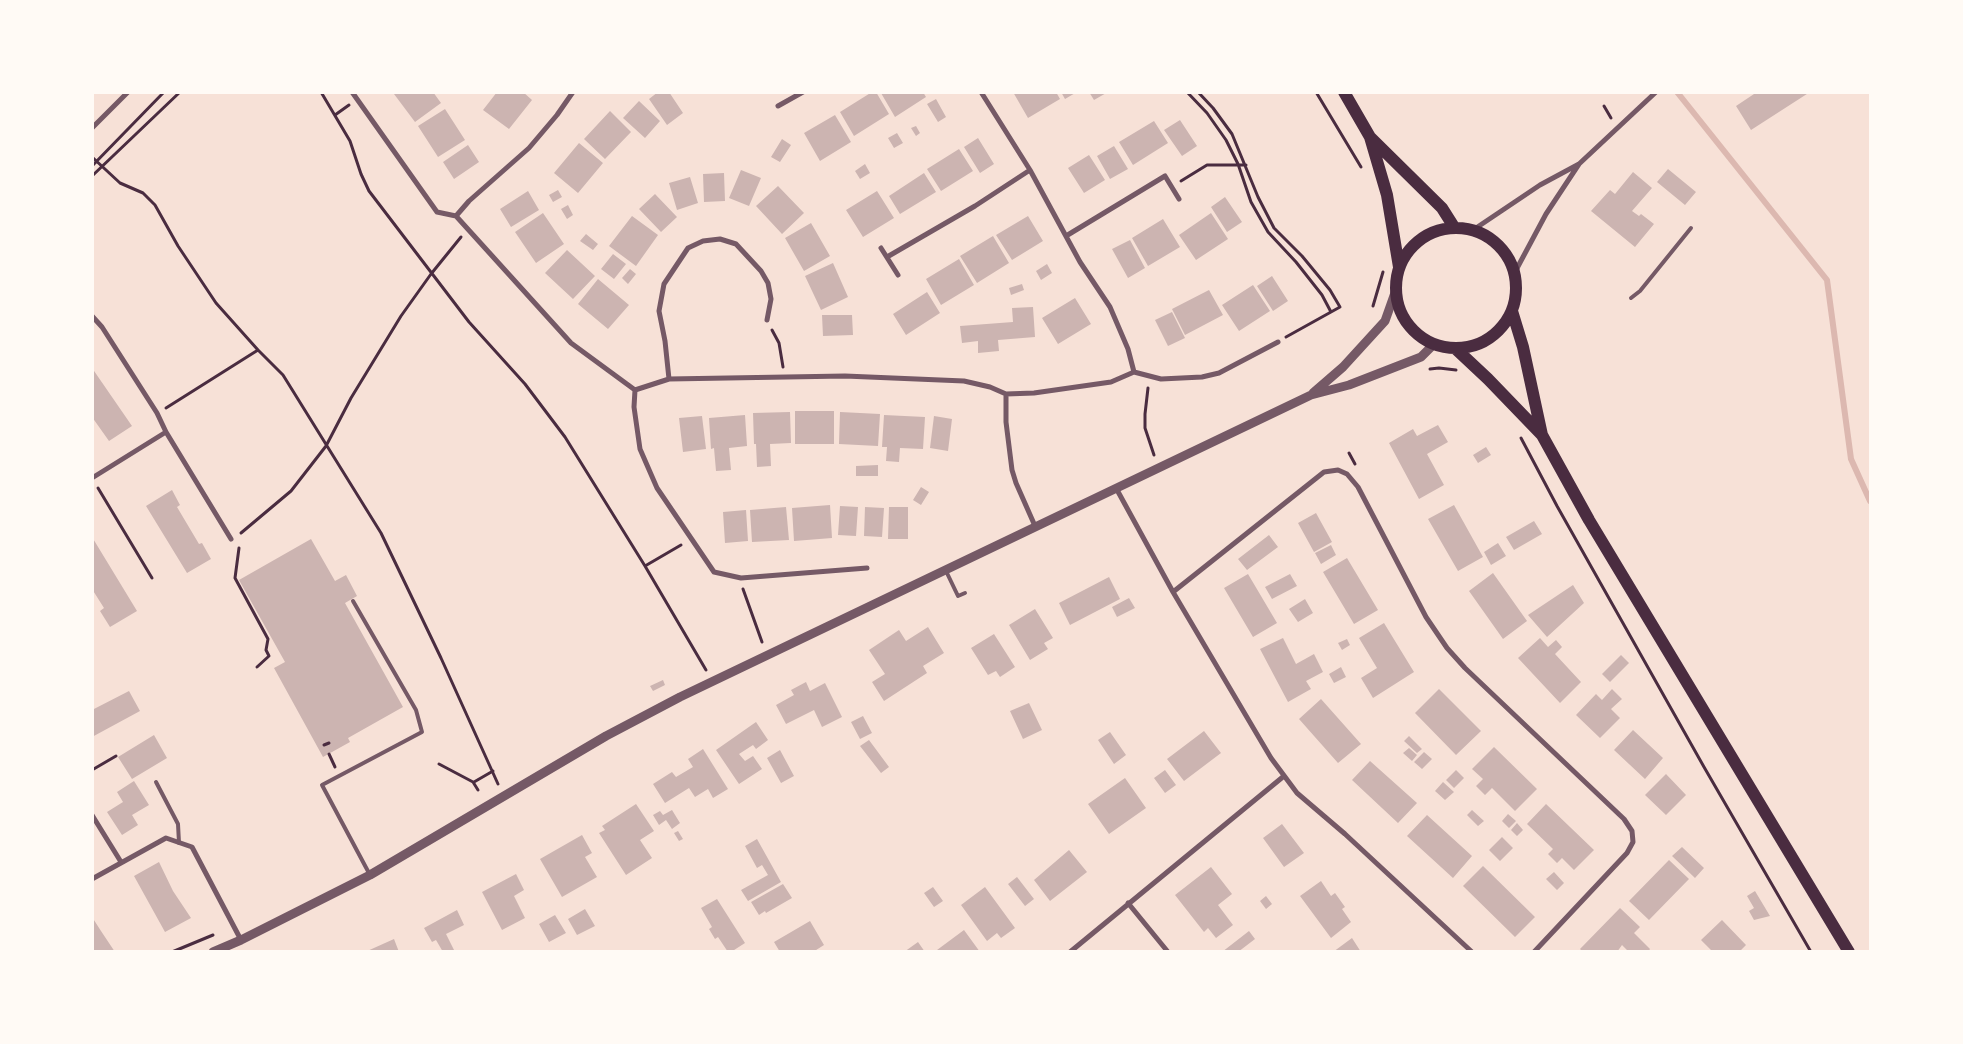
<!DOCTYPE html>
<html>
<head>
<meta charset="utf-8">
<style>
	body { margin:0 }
	#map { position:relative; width:1963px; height:1044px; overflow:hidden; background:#f7e1d7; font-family:Jost,sans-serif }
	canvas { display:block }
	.frame { position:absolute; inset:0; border:94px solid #fffaf5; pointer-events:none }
</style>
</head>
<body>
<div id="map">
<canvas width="1963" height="1044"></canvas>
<div class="frame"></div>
</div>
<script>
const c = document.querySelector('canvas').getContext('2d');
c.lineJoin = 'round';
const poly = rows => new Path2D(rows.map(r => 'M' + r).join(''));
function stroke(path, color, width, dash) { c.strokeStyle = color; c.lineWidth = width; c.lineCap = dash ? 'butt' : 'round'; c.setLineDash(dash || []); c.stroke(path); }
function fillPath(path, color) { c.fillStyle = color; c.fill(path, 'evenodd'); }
stroke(poly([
	[1677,92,1827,280,1851,459,1870,501]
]), '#dcb8b0', 6);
fillPath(poly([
	[396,92,433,92,441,103,415,122,394,94],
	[497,92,523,92,532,100,509,129,483,110],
	[658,92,669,92,683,113,667,125,649,99],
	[872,92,876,92,889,114,854,136,840,112],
	[882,92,923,92,926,97,895,117,881,93],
	[1013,92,1056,92,1060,99,1028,118],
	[1061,92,1077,92,1065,99],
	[1089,92,1108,92,1094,100],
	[1757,92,1810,92,1751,130,1736,106],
	[936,99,946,117,938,122,927,104],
	[639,101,660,121,645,138,623,118],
	[445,109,465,140,438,157,418,126],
	[610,111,631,132,605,159,584,139],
	[835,115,851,142,820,161,804,133],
	[1180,120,1197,146,1182,156,1164,130],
	[1154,121,1168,143,1133,165,1119,142],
	[916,126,920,133,916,136,911,128],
	[897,133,903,143,894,148,888,138],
	[978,138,994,164,980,173,964,147],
	[782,139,791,145,780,162,771,157],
	[579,143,603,163,578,193,554,173],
	[468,145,479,162,454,179,443,162],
	[1114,146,1128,169,1110,179,1097,156],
	[959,149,973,171,941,191,927,169],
	[1089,155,1105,180,1084,193,1068,168],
	[865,164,870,173,860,179,855,171],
	[1668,169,1696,192,1685,205,1657,182],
	[741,170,761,178,749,206,729,198],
	[1633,172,1652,188,1632,211,1639,216,1641,214,1654,224,1635,247,1591,211,1610,190,1615,194],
	[724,173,725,201,704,202,703,174],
	[924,173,936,192,900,214,889,196],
	[690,177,698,203,677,210,669,183],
	[778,186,804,213,782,234,756,206],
	[558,190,562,197,553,202,549,195],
	[528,191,539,210,511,227,500,209],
	[877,191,894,218,863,237,846,210],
	[655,194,677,217,661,232,639,209],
	[1225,197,1242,222,1227,232,1211,207],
	[568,205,573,215,567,219,561,209],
	[543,213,564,244,536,263,515,232],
	[1211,213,1228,239,1196,260,1179,235],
	[632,216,658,235,636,266,609,246],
	[1028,216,1043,241,1012,260,996,235],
	[1163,219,1180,247,1148,266,1132,238],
	[811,223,830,256,804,271,785,238],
	[586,234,598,244,593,250,580,241],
	[993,236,1009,263,977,283,960,256],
	[1130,240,1145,268,1128,278,1112,249],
	[567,250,595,276,573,299,545,273],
	[613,254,626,264,614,279,601,269],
	[959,259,974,285,941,305,926,279],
	[833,263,848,297,821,310,805,276],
	[1047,264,1052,273,1041,280,1036,271],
	[630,269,636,274,628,284,622,278],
	[1272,276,1288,301,1273,311,1257,286],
	[598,279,629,305,608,329,578,304],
	[1022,284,1024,290,1011,295,1009,288],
	[1253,285,1270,311,1239,331,1222,305],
	[1209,290,1223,315,1185,335,1172,309],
	[927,292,940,313,906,335,893,314],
	[1075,298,1091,324,1058,344,1042,318],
	[1033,307,1035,337,998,340,999,351,978,353,978,341,962,343,960,326,1013,322,1012,308],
	[1172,312,1185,338,1168,346,1155,320],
	[822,315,852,315,853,335,823,336],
	[92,368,132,426,109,441,92,417],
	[795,411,834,411,834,444,795,444],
	[790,412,791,443,770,444,771,466,757,467,756,444,754,444,753,413],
	[840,412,880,414,878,446,839,444],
	[745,415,747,446,729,448,731,470,716,471,714,448,711,449,709,418],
	[884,415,925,417,923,449,900,448,899,462,886,461,887,447,882,447],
	[702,416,706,449,683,452,679,418],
	[934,416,952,419,948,451,930,448],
	[1438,425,1448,442,1427,454,1444,485,1419,499,1389,443,1413,429,1417,436],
	[1486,447,1491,455,1478,463,1473,455],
	[878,465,878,476,856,476,856,466],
	[921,487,929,492,921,505,913,500],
	[172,490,180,505,177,507,199,544,202,543,211,559,187,573,146,506],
	[830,505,832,538,794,541,792,508],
	[1454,505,1483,557,1458,571,1428,519],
	[840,506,858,507,856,536,838,535],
	[786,507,789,540,752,542,750,510],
	[865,507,884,508,882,537,864,536],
	[889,507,908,507,908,539,888,539],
	[746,510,748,541,725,543,723,512],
	[1316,513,1332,542,1314,552,1298,523],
	[1534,521,1542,534,1514,550,1506,537],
	[1269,535,1278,547,1247,570,1238,559],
	[92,537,137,611,110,627,100,611,104,608,92,589],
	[311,539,335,581,346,575,357,596,345,603,403,707,348,738,350,742,323,757,274,668,285,662,239,580],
	[1498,543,1506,556,1491,565,1484,552],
	[1331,545,1336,555,1321,564,1315,553],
	[1347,558,1378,610,1354,624,1323,572],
	[1493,573,1527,621,1503,639,1469,591],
	[1248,574,1277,623,1253,637,1224,588],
	[1290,574,1297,586,1272,599,1265,587],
	[1109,577,1120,599,1070,625,1059,603],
	[1573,585,1584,603,1547,637,1528,615],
	[1129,598,1135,608,1117,617,1112,607],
	[1305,599,1313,613,1298,622,1289,609],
	[1035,609,1053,638,1044,643,1048,649,1030,660,1009,625],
	[1384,623,1414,672,1373,698,1361,678,1377,668,1359,638],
	[928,627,944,653,923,666,927,673,884,701,872,682,885,674,869,650,899,630,906,641],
	[994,634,1015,667,1000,677,996,671,988,675,971,648],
	[1283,638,1296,664,1314,654,1323,672,1306,681,1311,689,1288,702,1260,649],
	[1540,638,1548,647,1556,640,1562,647,1555,654,1581,682,1560,703,1518,658],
	[1347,639,1350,645,1342,650,1338,643],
	[1621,655,1629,663,1610,682,1602,674],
	[1341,667,1346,677,1334,683,1329,674],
	[663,680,665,685,653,691,650,686],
	[806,682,810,691,825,683,842,717,822,727,814,710,786,724,776,705,794,695,791,690],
	[1439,689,1481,731,1456,755,1415,713],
	[1612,689,1622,699,1611,709,1620,718,1600,738,1576,715,1596,694,1602,700],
	[129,691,140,711,92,737,92,710],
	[1321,699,1361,744,1338,763,1299,719],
	[1029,703,1042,730,1023,739,1010,711],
	[863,716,872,733,860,739,851,722],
	[756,722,768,740,756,749,753,745,739,754,745,761,753,756,762,769,739,784,716,750],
	[1633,730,1663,758,1645,779,1614,750],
	[1204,731,1221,753,1184,781,1167,759],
	[1110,732,1126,755,1114,764,1098,740],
	[154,735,167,758,132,779,118,757],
	[1409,736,1422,749,1417,753,1404,741],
	[869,740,889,767,881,773,860,746],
	[1494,747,1537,789,1515,811,1492,788,1485,795,1476,786,1483,779,1472,769],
	[1409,748,1417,755,1412,761,1403,753],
	[703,749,728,789,713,798,708,789,695,797,689,788,665,803,653,784,672,772,676,777,693,767,688,759],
	[780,750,794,776,781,783,767,758],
	[1424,752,1432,759,1422,769,1414,762],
	[1370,761,1417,803,1398,823,1352,780],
	[1165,770,1176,785,1165,793,1154,778],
	[1456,770,1464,778,1454,788,1446,780],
	[1666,774,1686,795,1666,815,1645,795],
	[1125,778,1146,808,1109,834,1088,804],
	[134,781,149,805,132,815,138,825,122,835,107,812,123,802,117,792],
	[1443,782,1454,792,1445,800,1435,791],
	[636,804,654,831,640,840,652,858,626,875,599,833,605,830,602,826],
	[1546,804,1594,850,1574,870,1562,858,1557,863,1548,854,1553,849,1527,824],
	[672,810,680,823,672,829,666,820,659,825,653,815,660,811,663,815],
	[1472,810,1484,821,1478,826,1467,815],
	[1508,814,1516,821,1509,828,1502,821],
	[1427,815,1472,856,1453,878,1407,836],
	[1517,823,1523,830,1517,836,1511,830],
	[1282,824,1304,853,1284,867,1263,838],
	[678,831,683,839,679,841,674,833],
	[582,835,592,853,585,857,597,877,562,897,540,859],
	[1502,837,1513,848,1500,861,1489,850],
	[757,839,781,882,748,901,741,890,768,875,762,865,757,868,745,846],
	[1682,847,1704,868,1695,878,1672,856],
	[1069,850,1087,872,1050,901,1034,880],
	[1669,860,1689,879,1649,920,1629,901],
	[159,862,173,891,191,918,165,932,134,876],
	[1483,866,1535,917,1515,937,1463,886],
	[1211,867,1232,894,1218,905,1233,925,1216,938,1208,928,1204,932,1175,895],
	[1554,872,1564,883,1557,890,1546,879],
	[516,874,524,890,514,896,525,918,502,930,482,892],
	[1017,877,1034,899,1025,906,1008,884],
	[1321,881,1331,896,1335,893,1345,907,1342,909,1351,922,1331,938,1300,896],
	[783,884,792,898,766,913,765,911,759,915,751,902],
	[933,887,943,901,934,907,924,893],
	[985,887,1015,928,1001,938,997,933,987,941,961,905],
	[1755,891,1770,916,1754,920,1749,911,1754,908,1747,896],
	[1266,896,1272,904,1266,909,1260,901],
	[717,899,745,943,731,952,728,952,718,937,715,939,709,929,712,927,701,908],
	[1620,908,1640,927,1634,933,1650,949,1648,952,1629,952,1622,945,1617,952,1583,952,1580,949],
	[585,909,595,926,577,935,568,919],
	[457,910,464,925,446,934,455,952,443,952,436,940,432,942,424,928],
	[555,915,566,933,549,942,539,924],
	[92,917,101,931,115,952,92,952],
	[1722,920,1746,945,1739,952,1713,952,1701,940],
	[810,921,824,945,813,952,780,952,774,942],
	[964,930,980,952,939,952,937,950],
	[1249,931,1255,939,1238,952,1222,952],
	[1352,938,1361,952,1333,952],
	[394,939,399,952,365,952],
	[918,942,925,952,904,952]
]), '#ccb4b1');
stroke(poly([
	[321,92,350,141,361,174,369,191,469,322,525,384,565,437,645,566,706,670],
	[1187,92,1207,113,1226,140,1238,164,1251,202,1268,232,1296,262,1322,295,1331,312],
	[1198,92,1213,108,1232,134,1258,197,1274,228,1302,256,1330,290,1340,307,1286,337],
	[1316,92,1361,167],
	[1604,106,1611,118],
	[335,115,349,105],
	[92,157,120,183,143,193,155,205,178,246,216,303,258,350],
	[92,166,164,92],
	[92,176,180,92],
	[1181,181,1207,165,1246,165],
	[1373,306,1383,272],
	[772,330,779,343,783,367],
	[1430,369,1439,368,1456,370],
	[1148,388,1145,414,1145,428,1154,455],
	[166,408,258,350,283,375,381,533,441,658,498,784],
	[1521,438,1557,506,1704,767,1811,952],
	[1349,453,1355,464],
	[98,488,152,578],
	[241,533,291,491,326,446,351,398,401,316,431,274,461,237],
	[239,548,235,578,268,639,266,650,269,656,257,667],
	[645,566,681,545],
	[743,589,762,642],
	[324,745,329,743],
	[329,754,335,767],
	[439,764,473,782,478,790],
	[92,770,116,756],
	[474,782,493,771],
	[172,952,213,935]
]), '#4a2c40', 3);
stroke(poly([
	[1631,298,1640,291,1691,228],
	[946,571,958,596,965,593],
	[353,601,416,710,422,732,322,785,370,875],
	[156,782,178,824,179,843]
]), '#755966', 4);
stroke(poly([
	[352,92,437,212,456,216,571,343,635,390,669,379,845,376,964,381,990,387,1006,394],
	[981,92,1030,170,1080,262,1110,307,1128,349,1134,372],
	[778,106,803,92],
	[92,128,128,92],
	[456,216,469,201,529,148,557,115,573,92],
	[1473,230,1540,185,1579,164],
	[1066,236,1165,176,1179,199],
	[881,248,898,275],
	[887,257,975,206,1030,170],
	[1515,272,1546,214,1579,164,1656,92],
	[92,316,102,327,157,413,166,432,231,539],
	[669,379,665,341,659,311,664,284,688,248,703,241,720,239,736,244,761,271,768,283,771,299,767,320],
	[635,390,634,407,640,449,657,488,714,572,741,578,867,568],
	[92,478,166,432],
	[1116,488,1173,592,1271,758,1297,793,1345,834,1472,952],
	[1035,526,1016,483,1012,470,1006,422,1006,394,1034,393,1111,382,1134,372,1161,379,1202,377,1219,373,1278,342],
	[1173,592,1324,472,1338,470,1347,474,1358,487,1426,617,1447,648,1465,668,1624,819,1632,831,1633,842,1627,853,1534,952],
	[92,815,121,862],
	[92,879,166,838,192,847,241,940],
	[1128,903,1168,952],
	[1070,952,1284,776]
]), '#755966', 5);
stroke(poly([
	[1313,393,1343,367,1385,321,1396,290],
	[213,952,241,940,370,875,606,736,680,697,1311,395,1349,385,1421,357,1434,344]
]), '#755966', 9);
stroke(poly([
	[1344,92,1370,137,1387,195,1399,267],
	[1370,137,1442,208,1454,227],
	'1396 288a60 60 0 1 1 120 0a60 60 0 1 1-120 0Z',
	[1512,311,1523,347,1542,435],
	[1456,349,1488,379,1542,435,1589,520,1849,952]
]), '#4a2c40', 12);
</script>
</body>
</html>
